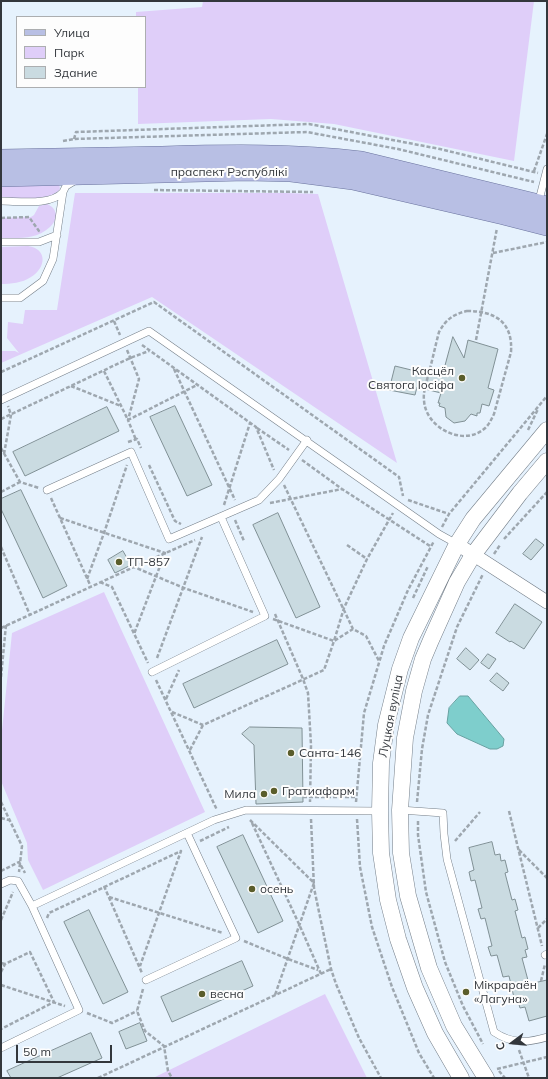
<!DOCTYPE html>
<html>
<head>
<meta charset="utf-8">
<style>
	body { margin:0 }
	#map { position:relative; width:548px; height:1079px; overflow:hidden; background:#e6f2fd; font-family:Mulish,sans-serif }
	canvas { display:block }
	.frame { position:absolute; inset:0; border:2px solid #33373c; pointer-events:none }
	.legend { position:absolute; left:16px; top:16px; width:130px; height:72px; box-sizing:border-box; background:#fdfdfd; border:1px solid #acaeb0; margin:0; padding:5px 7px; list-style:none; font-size:12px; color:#33373c }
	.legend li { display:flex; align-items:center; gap:8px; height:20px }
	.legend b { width:20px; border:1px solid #acaeb0 }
	.north { position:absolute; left:492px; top:1023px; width:40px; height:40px; -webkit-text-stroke:3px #fdfdfd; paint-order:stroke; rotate:254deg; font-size:11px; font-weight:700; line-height:16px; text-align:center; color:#33373c }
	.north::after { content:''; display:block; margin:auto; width:14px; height:18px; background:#33373c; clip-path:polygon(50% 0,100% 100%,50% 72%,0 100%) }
	.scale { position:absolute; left:16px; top:1045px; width:96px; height:18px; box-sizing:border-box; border:2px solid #33373c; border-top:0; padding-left:5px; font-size:12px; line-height:14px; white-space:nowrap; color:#33373c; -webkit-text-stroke:3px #fdfdfd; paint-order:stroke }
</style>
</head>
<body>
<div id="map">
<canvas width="548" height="1079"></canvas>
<div class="frame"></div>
<ul class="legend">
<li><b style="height:5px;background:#b8bfe4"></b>Улица</li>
<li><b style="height:11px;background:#dfcef9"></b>Парк</li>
<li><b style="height:11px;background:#cadbe1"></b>Здание</li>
</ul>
<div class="north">С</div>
<div class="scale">50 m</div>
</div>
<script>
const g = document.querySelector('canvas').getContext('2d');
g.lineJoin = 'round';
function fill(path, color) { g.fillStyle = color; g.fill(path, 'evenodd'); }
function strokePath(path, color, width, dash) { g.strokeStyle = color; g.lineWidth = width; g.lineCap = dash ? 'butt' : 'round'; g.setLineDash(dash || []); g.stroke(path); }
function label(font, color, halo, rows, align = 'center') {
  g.font = font + ' Mulish,sans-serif'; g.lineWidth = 4; g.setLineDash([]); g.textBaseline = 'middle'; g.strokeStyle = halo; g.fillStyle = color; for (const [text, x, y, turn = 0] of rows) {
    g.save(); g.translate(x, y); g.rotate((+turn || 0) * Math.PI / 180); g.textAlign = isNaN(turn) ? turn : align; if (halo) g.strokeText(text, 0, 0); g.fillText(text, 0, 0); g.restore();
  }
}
fill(new Path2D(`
	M203 1H534L514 161 334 124 271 119 138 124V87H145V17H136V12L202 7Z
	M1 181 59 183 60 189C51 202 15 198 1 198Z
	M75 193H285L318 194 397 463 152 297 1 363V351H15L19 353 7 338 8 322 23 324 25 310H57Z
	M47 204C52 206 56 210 56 216 55 221 53 224 50 227 36 240 18 238 1 238V218L31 217 34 215 39 206Z
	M28 246C48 249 46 268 31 277 22 283 11 284 1 284V247Z
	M104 592 205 812 43 890 28 860 27 843 1 781V740L12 633Z
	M325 994 367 1078H153Z`), '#dfcef9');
const water = new Path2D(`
	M460 696H468L504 739 503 746 497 749H490L457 734 447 723 449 708Z`);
fill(water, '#7ececc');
strokePath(water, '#68a1a1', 1);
const building = new Path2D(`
	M453 337 464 358 468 340 498 349 488 388 494 390 489 406 482 404 480 413H477V416L471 414 465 421 454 423 446 417 445 408 439 406 440 403H438L441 393 417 387 415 395 389 390 395 366 436 376 437 374 442 375Z
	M175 406 212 485 187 496 150 417Z
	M107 407 119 431 25 476 13 452Z
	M21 490 67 586 43 598 1 509V499Z
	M278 513 320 607 296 618 253 525Z
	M536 539 544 545 531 560 523 554Z
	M123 551 131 565 115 573 108 560Z
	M515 604 542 622 524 649 511 641 510 642 496 633Z
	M277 640 288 664 194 708 183 684Z
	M466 648 479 660 470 670 457 659Z
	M488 654 496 659 489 669 481 663Z
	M497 673 509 683 503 691 490 681Z
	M250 727 302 728 303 802 256 804 254 745 242 734Z
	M243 835 283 921 258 933 217 847Z
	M492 842 495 855 500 854 501 861 505 860 508 872 505 873 512 900 515 899 518 910 515 911 522 938 525 937 528 949 525 950 527 957 522 958 529 984 547 980V1016L529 1021 525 1007 520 1008 518 1001 515 1002 509 976 503 977 497 955 491 956 488 947 492 946 485 918 481 919 478 909 482 908 475 880 471 881 469 872 474 870 469 848Z
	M89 910 128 992 103 1004 64 922Z
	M242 961 253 986 172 1022 161 997Z
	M140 1023 147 1041 126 1049 119 1032Z
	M91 1033 102 1058 57 1078H11L7 1071Z`);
fill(building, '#cadbe1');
strokePath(building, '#809095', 1);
const service = new Path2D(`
	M1 201C19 201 51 206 63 192
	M538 204 547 169
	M1 242H39L57 235
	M1 298H20L43 281 53 259 63 192 66 186 76 180
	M1 400 149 331 439 534 457 544
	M47 490 131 452 169 539 259 500 279 479 307 440
	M152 672 265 616 221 517
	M400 810 443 813 444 834 447 859 494 1032C512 1044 527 1043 547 1037
	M1 884 10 880 18 881 32 906 214 820 246 810 380 811
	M545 955 547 954
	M146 980 236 938 187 833
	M1 1048 79 1010 32 906`);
const minor = new Path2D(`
	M457 544 547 602`);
const tertiary = new Path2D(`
	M461 1078 435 1033 415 988 398 939 388 900 381 853 380 811 381 763 386 725 400 669 411 638 457 544 473 519 547 430
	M486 1078 454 1026 429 968 408 896 401 853 400 810 405 738 414 691 423 659 431 640 457 582 473 555 520 493 547 461`);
const primary = new Path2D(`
	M1 160C55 159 108 158 162 157 228 155 295 154 361 162L547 207
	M1 176 246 170 291 171 353 179 504 214 547 225`);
strokePath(service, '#747e88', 8);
strokePath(minor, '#747e88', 14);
strokePath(tertiary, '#747e88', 17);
strokePath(primary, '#6a739e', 22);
strokePath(new Path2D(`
	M74 139 76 132 309 124 440 149 538 173
	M63 141 74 139 307 132 398 149 534 182
	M534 171 547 134
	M154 190 313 192
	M1 218 29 217 39 231 41 232
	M493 253 547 242
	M467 311C495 311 513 322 511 352L494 414C491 420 489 425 484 429 462 447 425 427 424 400 423 393 426 384 428 376 432 362 435 347 439 332 446 319 454 314 467 311Z
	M114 321 120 335
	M476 340 497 228
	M142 345 256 427 274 470
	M127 350 139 379 128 420 136 440
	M174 369 235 500
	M104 371 128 420 197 385
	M1 372 154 302 399 477 403 496
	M71 386 121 406
	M1 419 130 358 149 351
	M257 428 289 450
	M528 430 538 409
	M128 442 137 439 141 448
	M1 448 20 482 39 488
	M4 454 11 415 8 406
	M302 460 342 489
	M149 465 175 521 181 524
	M284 485 353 629 366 636 379 661
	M1 492 20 482
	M51 498 91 587
	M408 500 449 514
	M270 503 342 489 430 546
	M224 505 250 423
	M60 518 165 553 134 634
	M235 520 244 541
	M442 527 449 514 547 396
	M504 539 547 492
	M347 545 367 559
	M1 547 30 615
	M494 554 500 545
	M134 567 195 540
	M87 579 104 533 127 465
	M100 582 112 587 148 663
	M413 598 428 566
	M275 614 303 679 308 693 311 745 310 802
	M273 619 334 641 344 608 367 559 393 513
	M1 628 134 567 184 588 253 612
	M157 658 202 537
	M1 677 6 625
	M156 680 217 810
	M166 699 179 670
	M172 712 203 725 324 670 334 641 353 629
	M190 750 203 725
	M303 797H356
	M1 802 22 846 19 872
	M356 802 364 713 384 646 408 590 434 541
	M417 802 422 749 428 715 457 627 483 574
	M509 811 542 946
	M1 818 9 820
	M311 819 314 888 331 969 336 984 359 1038 381 1078
	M357 819 360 867 372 927 392 987 419 1053 434 1078
	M250 820 314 883 275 995
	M418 821V835L426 892 445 962 463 1006 483 1044
	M252 823 299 924 321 974
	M200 841 229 827
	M455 841 480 812
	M519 850 547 878
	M1 871 19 862 25 873
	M104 886 142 973
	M109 897 223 933
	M47 918 49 913 181 851 140 966
	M1 920 13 892
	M538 928 547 919
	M244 941 288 959 318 970
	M1 963 5 964
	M1 972 5 964 30 952 54 1002 1 1029
	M541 981 545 964
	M1 985 65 1006
	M143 989 137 1011 145 1031 164 1046 168 1071 172 1078
	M87 1013 112 1023 137 1011
	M519 1050 529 1078
	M497 1069 547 1057
	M499 1071 505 1078
	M98 1078 331 969`), '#9ea7af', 2.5, [4, 2]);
strokePath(service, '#fff', 7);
strokePath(minor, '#fff', 13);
strokePath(tertiary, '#fff', 16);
strokePath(primary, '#b8bfe4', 21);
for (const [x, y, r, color] of [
	[462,378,4,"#5a5d2b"],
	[119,562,4,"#5a5d2b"],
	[291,753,4,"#5a5d2b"],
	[274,791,4,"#5a5d2b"],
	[264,794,4,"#5a5d2b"],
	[252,889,4,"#5a5d2b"],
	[466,992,4,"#5a5d2b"],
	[202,994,4,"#5a5d2b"]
]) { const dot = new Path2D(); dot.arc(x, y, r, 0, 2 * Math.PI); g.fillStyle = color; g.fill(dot); strokePath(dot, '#fdfdfd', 1.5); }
label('12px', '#33373c', '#fdfdfd', [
	["праспект Рэспублікі",229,172],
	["Луцкая вуліца",391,716,-79]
]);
label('12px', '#33373c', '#fdfdfd', [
	["Касцёл",454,371,"right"],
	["Святога Іосіфа",454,385,"right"],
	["ТП-857",127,562],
	["Санта-146",299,753],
	["Гратиафарм",282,791],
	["Мила",256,794,"right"],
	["осень",260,889],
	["Мікрараён",474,985],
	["«Лагуна»",474,999],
	["весна",210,994]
], 'left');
</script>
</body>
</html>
